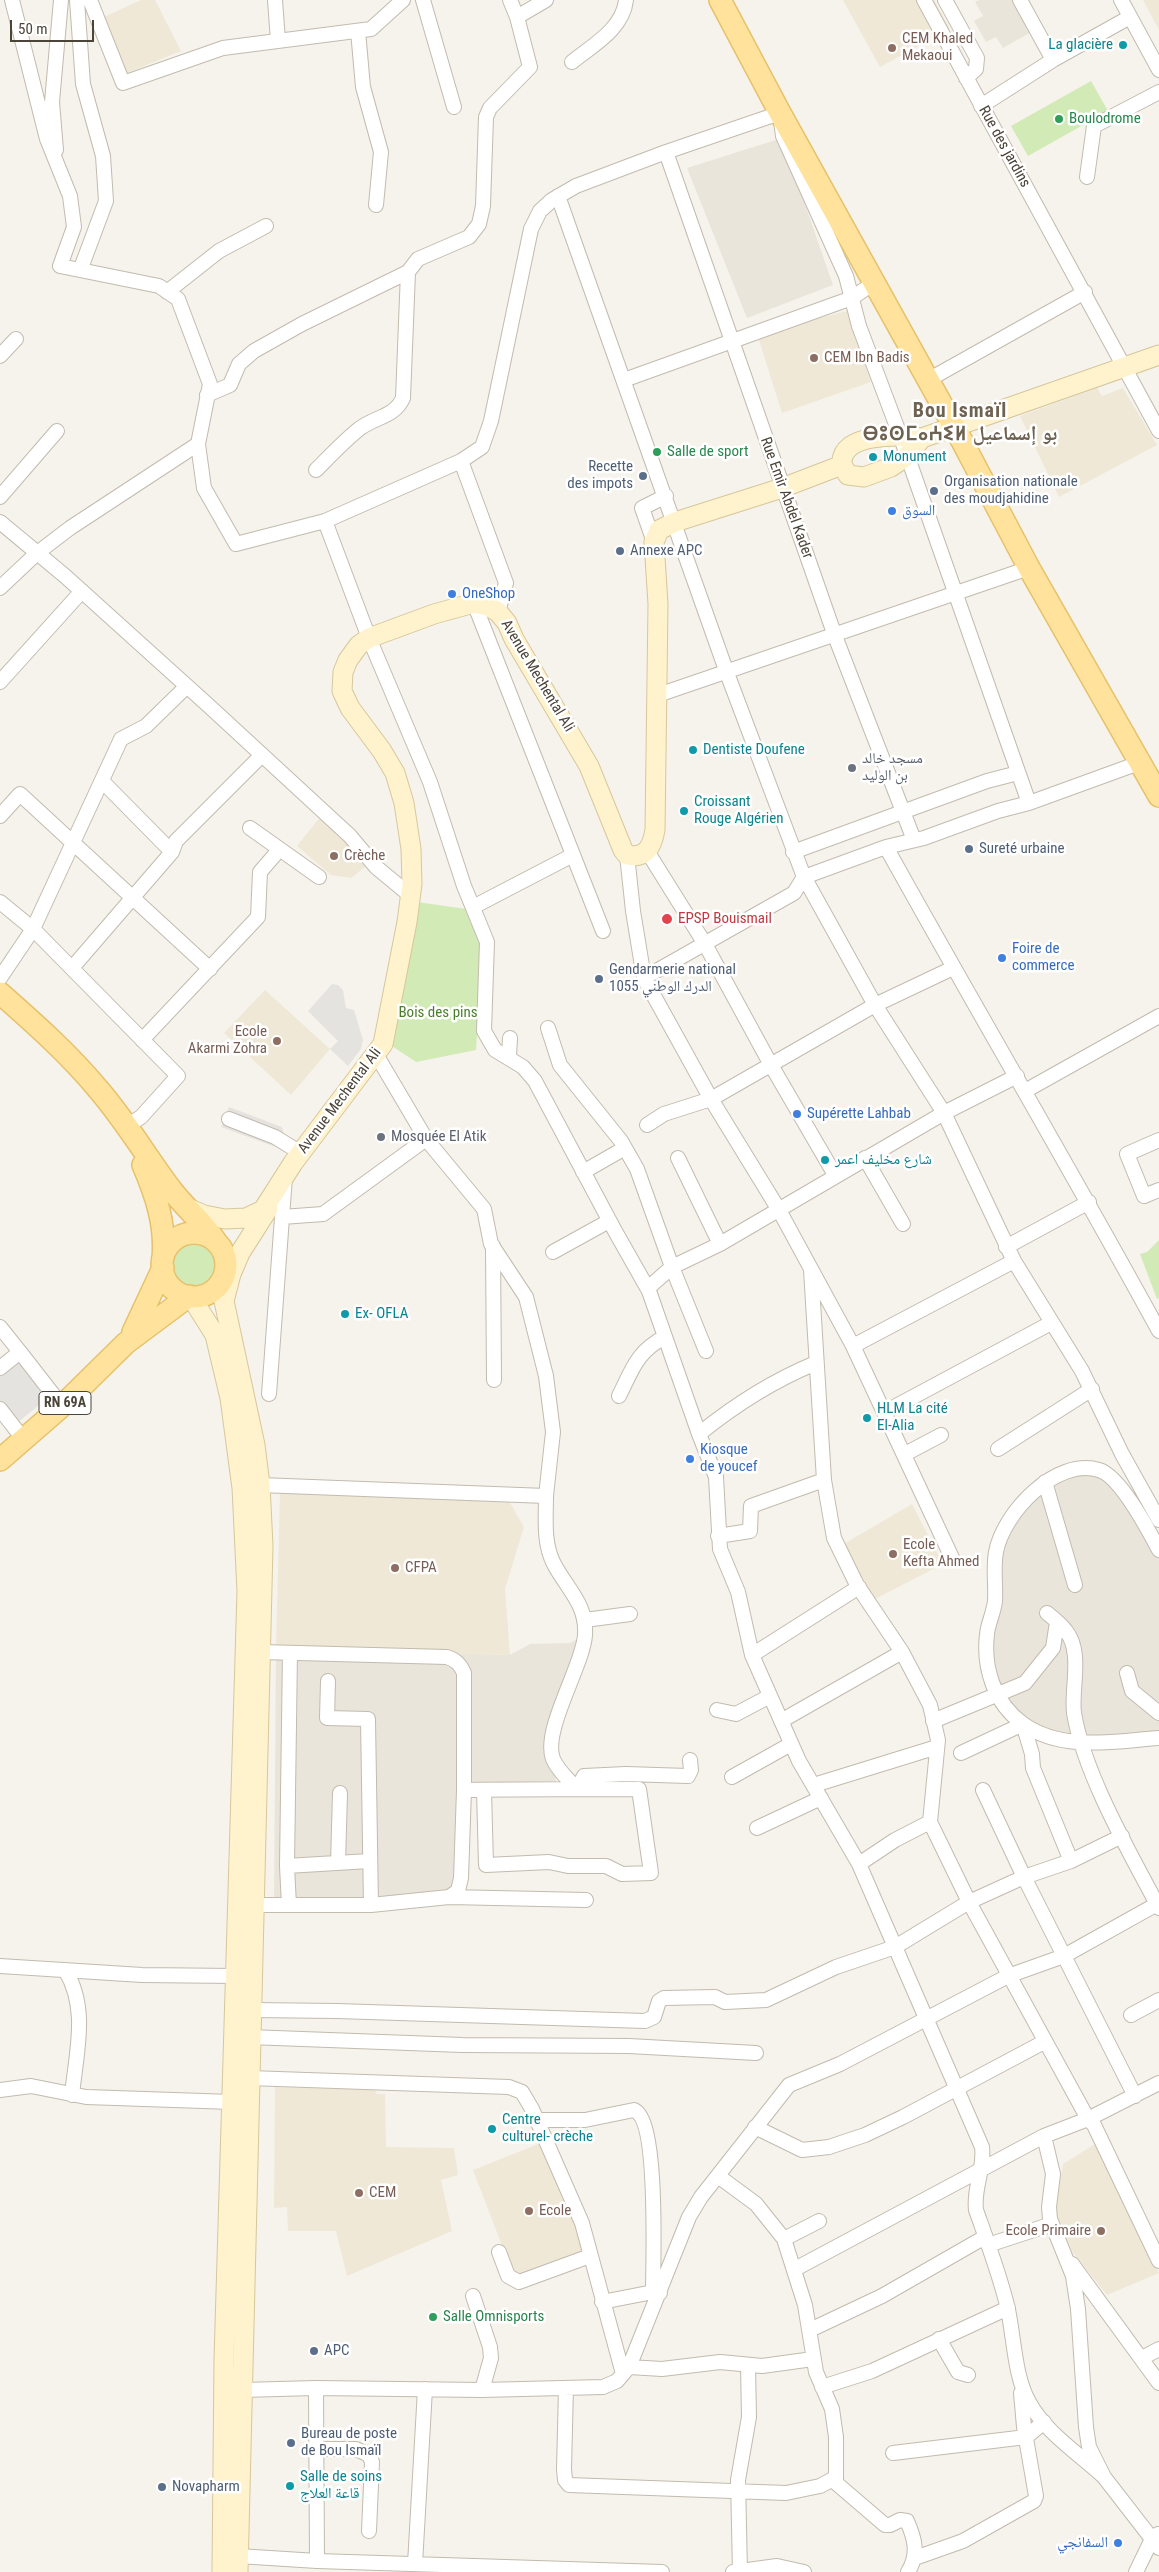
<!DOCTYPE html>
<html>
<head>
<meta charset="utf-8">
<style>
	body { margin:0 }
	#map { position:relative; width:1159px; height:2572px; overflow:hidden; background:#f6f3ec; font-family:"Roboto Condensed",sans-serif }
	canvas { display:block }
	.scale { position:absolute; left:10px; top:20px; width:84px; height:22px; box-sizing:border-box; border:2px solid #4b4439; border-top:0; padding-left:6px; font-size:15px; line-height:18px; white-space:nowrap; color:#4b4439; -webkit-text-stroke:4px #fff; paint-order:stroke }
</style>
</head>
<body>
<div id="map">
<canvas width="1159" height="2572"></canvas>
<div class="scale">50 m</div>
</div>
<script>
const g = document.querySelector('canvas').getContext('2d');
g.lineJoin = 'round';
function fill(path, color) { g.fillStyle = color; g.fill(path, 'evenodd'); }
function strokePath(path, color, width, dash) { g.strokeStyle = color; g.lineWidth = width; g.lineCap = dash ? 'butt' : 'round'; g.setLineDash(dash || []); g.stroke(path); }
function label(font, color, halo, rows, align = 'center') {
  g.font = font + ' "Roboto Condensed","Noto Naskh Arabic","Noto Sans Tifinagh",sans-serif'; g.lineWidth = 5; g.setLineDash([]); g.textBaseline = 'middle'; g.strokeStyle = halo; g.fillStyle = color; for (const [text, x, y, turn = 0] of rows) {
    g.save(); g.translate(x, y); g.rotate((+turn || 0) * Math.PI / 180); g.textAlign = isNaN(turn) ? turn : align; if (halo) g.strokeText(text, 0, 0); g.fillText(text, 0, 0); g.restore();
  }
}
fill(new Path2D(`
	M979 0H1016L1033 31 1003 48 996 37 986 42 974 21 983 16 975 2Z
	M782 138 833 285 747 318 687 168Z
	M1100 1470 1159 1551V1738L1045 1735 996 1694 987 1634 1000 1536 1049 1479Z
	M585 1635 553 1758 557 1789 465 1790 458 1897 274 1905 276 1647 510 1655 530 1644 570 1643Z`), '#eae5da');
fill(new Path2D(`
	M141 0H155L181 51 127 73 104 17Z
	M843 0H934L950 29 880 67Z
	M1143 0H1159V30Z
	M847 311 871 382 782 413 757 334Z
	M1097 388 1102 396 1123 388 1157 445 1059 497 1020 416Z
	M321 816 353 846 365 867 351 878 331 875 297 846Z
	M265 990 330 1049 291 1095 224 1033Z
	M280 1493 509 1501 524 1527 505 1589 510 1655 276 1647Z
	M912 1504 943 1564 873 1600 842 1545Z
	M275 2087 375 2090 377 2094H385L386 2147 454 2148 458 2175 441 2180 452 2231 347 2276 336 2231H288L287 2207 274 2208Z
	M541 2143 586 2252 522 2278 513 2274 473 2170Z
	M1095 2144 1159 2273 1107 2295 1072 2251 1055 2211 1063 2164Z`), '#efe8d6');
fill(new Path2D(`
	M1091 81 1108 111 1028 156 1011 126Z
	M417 902 466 909 483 948 476 1050 416 1062 389 1044Z
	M1159 1240V1298L1157 1299 1140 1254 1147 1252Z
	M172 1265a23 23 0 1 1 46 0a23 23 0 1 1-46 0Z`), '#d2eab5');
fill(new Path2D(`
	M332 984 338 985 343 990 346 1008 354 1010 363 1040 361 1049 348 1066 330 1049 338 1041 308 1011Z
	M229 1107 282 1127 284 1134 282 1143 276 1147 221 1127Z
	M18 1344 56 1391 10 1429 0 1417V1359Z`), '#e5e3e0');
const minor = new Path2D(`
	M12 0 47 139 70 196 74 227 60 266 159 286 178 299 210 384 198 444 204 488 236 544 325 521 461 461 482 447 491 421 531 229 540 211 552 200 576 186 666 152 780 113 783 136 846 276 859 326 900 435 1029 803
	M77 0 83 84 103 156 106 201 81 268
	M90 0 123 83 223 48 371 29 403 0
	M275 0 278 41
	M423 0 454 107
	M924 0 1159 431
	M945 0 977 58 976 69 966 78
	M1020 0 1053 60
	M1121 0 1159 70
	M517 17 546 0
	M358 31 363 87 381 152 376 205
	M572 62C593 45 623 29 626 0
	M981 106 1053 60 1130 17
	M56 150 52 102 61 0
	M666 152 835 636 914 840
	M1087 177 1094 126 1159 92
	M558 196 727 673 804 877 875 1005 944 1113 1014 1261 1082 1371 1122 1454 1159 1520
	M167 292 219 251 266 226
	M0 356 16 339
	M624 380 852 298 875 282
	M928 380 1085 292
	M207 395 230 385 239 364 254 351 302 324 408 272
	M461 461 506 583 498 612
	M316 470C330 456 344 441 359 429 374 417 395 417 403 398L408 272 418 259 469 237 479 224 483 206 486 117 490 108 530 67 517 17 510 0
	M0 497 57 431
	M325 521 369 638 430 782 464 886 487 942 484 1031 495 1050 523 1067 535 1081 615 1231 649 1291 699 1434 716 1477 720 1549 738 1592 752 1655 799 1761 859 1864 982 2147C985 2169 973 2188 976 2210 987 2241 999 2273 1007 2305 1014 2334 1014 2376 1029 2402 1045 2432 1079 2454 1104 2477
	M0 522 65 576 209 706 350 836 376 867 411 896
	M654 542 642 508 666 496
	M0 588 36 554 70 528 198 444
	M474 603 603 931
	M0 682 82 591
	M658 695 1029 568
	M102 781 172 852
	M0 816 20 794 210 969
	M250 828 319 877
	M886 847C976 1009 1070 1168 1159 1331
	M647 851 705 944 771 1065 835 1175
	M793 852 987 781 1018 773
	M627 855 633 911 644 978 711 1099 779 1210 853 1346 953 1560
	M0 902 33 929 178 1076 141 1117 127 1126
	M473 907 573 855
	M72 968 172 852 176 841 262 755
	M0 978 33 929 121 739 146 726 187 686
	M644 978 794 893 804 877 886 847 924 838 998 811 1029 803 1139 763
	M548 1028 560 1065 621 1141 637 1169 672 1267 706 1351
	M142 1040 258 917 260 872 279 850
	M509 1056 510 1038
	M1025 1091 1159 1016
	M229 1119 275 1137 301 1153
	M647 1125 664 1114 711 1099 875 1005 953 968
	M1159 1140 1127 1154 1144 1196 1159 1190
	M678 1158 720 1244
	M865 1158 903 1224
	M583 1172 625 1148
	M282 1217 323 1214 426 1139
	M493 1246 494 1380
	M1006 1247 1089 1202
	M553 1252 609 1221
	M811 1270 824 1480 834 1538 857 1585 902 1652 930 1705 938 1740 930 1822 969 1902 1088 2119 1094 2125 1159 2261
	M648 1288 672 1267 720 1244 944 1113 1017 1076
	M0 1327 20 1352
	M853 1346 1014 1261
	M0 1368 20 1352 62 1406
	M269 1394 285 1177
	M619 1396C632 1370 637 1351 665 1337
	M0 1409 24 1440
	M885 1412 1051 1323
	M699 1434C736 1404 772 1381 816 1363
	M998 1449 1092 1389
	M905 1454 941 1435
	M1045 1482 1075 1585
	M260 1485 546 1496 553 1432 546 1376 526 1297 491 1244 484 1209 426 1139 377 1056
	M546 1496C546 1518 543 1543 554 1564 567 1589 587 1604 585 1635 583 1666 542 1730 553 1759 558 1771 569 1780 577 1789L584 1776 626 1774 688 1776 691 1770 690 1760
	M718 1536 750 1531 751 1506 824 1480
	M1159 1550C1149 1531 1120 1476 1099 1470 1056 1457 1003 1513 996 1552 993 1568 996 1585 995 1601 994 1612 988 1623 987 1634 983 1668 994 1703 1023 1724 1063 1752 1114 1741 1159 1738
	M1047 1613C1053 1618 1061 1624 1066 1631 1083 1652 1071 1688 1074 1713 1084 1774 1130 1853 1159 1908
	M585 1620 630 1614
	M752 1655 859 1587
	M1127 1673 1132 1691 1159 1713
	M328 1681 327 1718 368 1719 371 1905
	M717 1710 736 1714 770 1696
	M781 1721 902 1652
	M933 1721 1025 1683 1053 1648 1057 1622
	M961 1753 1023 1724 1032 1754 1033 1768 1071 1861
	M732 1777 791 1744
	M814 1785 937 1747
	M464 1790C523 1789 581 1789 639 1789L651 1873 622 1874 606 1866H568L549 1862 486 1865 484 1790
	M983 1790 1024 1877 1135 2096
	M757 1828 821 1798
	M338 1863 340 1793
	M859 1864 895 1840 930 1822
	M287 1866 369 1861
	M449 1897 586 1900
	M254 1905H371L449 1897 458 1891 461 1878 464 1790V1673C460 1664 456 1660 447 1657L261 1652
	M289 1905 287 1866 290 1653
	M0 1966 142 1975 235 1976
	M65 1970C89 2008 76 2053 72 2095
	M251 2010 337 2011 645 2021 654 2017 659 2001 664 1998 715 1997 725 2002 766 2000 836 1967 895 1947 969 1902 1024 1877 1071 1861 1122 1836
	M1131 2015 1159 2000
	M249 2037 462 2045 629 2046 756 2053
	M249 2078 509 2087 522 2092 532 2109 582 2223 623 2374
	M0 2090 31 2086 86 2097 232 2102
	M537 2120H585L634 2110C659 2120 653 2264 653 2292L660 2293
	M755 2127 802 2150 829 2147 865 2135 903 2117 1044 2042
	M1044 2136 1053 2174 1049 2207 1050 2219 1073 2276 1078 2309 1086 2427 1089 2447 1104 2477 1159 2548
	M718 2176 756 2204 784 2239 805 2305 816 2372 832 2409 836 2437V2483L885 2525H890L900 2520 907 2521C915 2539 919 2554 908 2572
	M784 2239 819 2221
	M988 2245 1052 2224
	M499 2252 508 2276 519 2282 590 2256
	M1072 2264 1159 2383
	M795 2269 1044 2136 1088 2119 1159 2083
	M473 2296 490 2347 491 2358 482 2390
	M602 2302 653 2292
	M810 2330 882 2296 985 2237
	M939 2339 958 2372 968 2375
	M1142 2358 1159 2349
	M629 2367 662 2369 720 2362 762 2366 813 2359
	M822 2387 872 2371 1008 2308
	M316 2388 317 2561
	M566 2388 564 2469 565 2480 569 2485 786 2493 820 2486 835 2478
	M242 2390 316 2388 482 2390 603 2387 617 2381 629 2367 689 2217 701 2197 789 2085 840 2064 1008 1976 1064 1956 1157 1904
	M315 2449H356L369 2455 372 2462 369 2531
	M893 2453 1026 2437 1044 2422
	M238 2556 317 2561 662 2572
	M915 2558 963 2541 1034 2501 1036 2496 1024 2427 1021 2393
	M415 2564 425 2389
	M733 2572 777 2566 804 2572
	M740 2572 738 2480 749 2417 748 2366
	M1136 2572 1152 2539 1158 2534`);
const secondary = new Path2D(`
	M922 438C901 435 839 432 842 465L848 475 864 477 891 467 907 456 922 438 1159 355
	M188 1208 204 1215 225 1219 246 1218 263 1210 293 1163 383 1044 407 922 412 884 411 849 404 803 395 773 382 751 350 708 342 691 343 672 348 660 359 645 369 638 434 614 474 603 488 606 498 612 507 623 514 639 589 766 623 850 627 855C646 859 652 847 655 830L658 604 654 542 659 530 675 522 782 488 842 465
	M191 1297 215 1335 230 1398 242 1488 247 1591 224 2359 222 2572
	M238 2572 263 1546 260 1485 255 1445 224 1301 231 1274 240 1253 268 1209`);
const primary = new Path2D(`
	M720 0 780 113 962 441 1029 568 1159 796
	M0 993C34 1023 69 1054 98 1089 125 1120 146 1156 170 1188 184 1207 202 1221 215 1240
	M143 1165C156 1195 166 1225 163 1258
	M162 1265a32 32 0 1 1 64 0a32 32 0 1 1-64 0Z
	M133 1332 163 1268
	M0 1460 62 1406 126 1343 189 1296`);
strokePath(minor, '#c2bbae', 16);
strokePath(secondary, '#d6c79b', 21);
strokePath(primary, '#e6c16a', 24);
strokePath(minor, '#fff', 14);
strokePath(secondary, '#fff3cd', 19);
strokePath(primary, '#ffe39c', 21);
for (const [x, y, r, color] of [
	[1123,45,5,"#0f9aa8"],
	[892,48,5,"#8d6e63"],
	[1059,119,5,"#2e9e5b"],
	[814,358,5,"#8d6e63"],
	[657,452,5,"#2e9e5b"],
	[873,457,5,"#0f9aa8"],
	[643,476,5,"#5c6f8a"],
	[934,491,5,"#5c6f8a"],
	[892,511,5,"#3f7fe0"],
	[620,551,5,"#5c6f8a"],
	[452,594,5,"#3f7fe0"],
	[693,750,5,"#0f9aa8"],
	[852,768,5,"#6b7280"],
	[684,811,5,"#0f9aa8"],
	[969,849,5,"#5c6f8a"],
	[334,856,5,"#8d6e63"],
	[667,919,6,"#e0444e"],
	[1002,958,5,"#3f7fe0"],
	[599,979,5,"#5c6f8a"],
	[277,1041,5,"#8d6e63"],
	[797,1114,5,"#3f7fe0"],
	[381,1137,5,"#6b7280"],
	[825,1160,5,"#0f9aa8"],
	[345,1314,5,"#0f9aa8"],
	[867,1418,5,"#0f9aa8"],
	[690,1459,5,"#3f7fe0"],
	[893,1554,5,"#8d6e63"],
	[395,1568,5,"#8d6e63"],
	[492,2129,5,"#0f9aa8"],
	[359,2193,5,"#8d6e63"],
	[529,2211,5,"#8d6e63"],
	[1101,2231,5,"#8d6e63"],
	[433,2317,5,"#2e9e5b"],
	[314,2351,5,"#5c6f8a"],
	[291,2443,5,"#5c6f8a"],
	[290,2486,5,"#0f9aa8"],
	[162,2487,5,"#5c6f8a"],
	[1118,2543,5,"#3f7fe0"]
]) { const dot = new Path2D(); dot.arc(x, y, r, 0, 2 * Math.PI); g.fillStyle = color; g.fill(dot); strokePath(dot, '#fff', 2); }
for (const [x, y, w] of [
	[65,1403,52]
]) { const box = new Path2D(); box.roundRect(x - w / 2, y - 11.5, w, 23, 4); g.fillStyle = '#fff'; g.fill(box); strokePath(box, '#4b4439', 1); }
label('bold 14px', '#4b4439', null, [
	["RN 69A",65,1403]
]);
label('15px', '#785e54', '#fff', [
	["CEM Khaled",902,39],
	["Mekaoui",902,56],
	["CEM Ibn Badis",824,358],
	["Crèche",344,856],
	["Ecole",267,1032,"right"],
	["Akarmi Zohra",267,1049,"right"],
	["Ecole",903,1545],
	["Kefta Ahmed",903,1562],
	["CFPA",405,1568],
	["CEM",369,2193],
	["Ecole",539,2211],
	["Ecole Primaire",1091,2231,"right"]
], 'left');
label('15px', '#0d838f', '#fff', [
	["La glacière",1113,45,"right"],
	["Monument",883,457],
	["Dentiste Doufene",703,750],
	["Croissant",694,802],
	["Rouge Algérien",694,819],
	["شارع مخليف اعمر",835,1160],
	["Ex- OFLA",355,1314],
	["HLM La cité",877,1409],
	["El-Alia",877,1426],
	["Centre",502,2120],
	["culturel- crèche",502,2137],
	["Salle de soins",300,2477],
	["قاعة العلاج",300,2494]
], 'left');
label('15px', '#27864d', '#fff', [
	["Boulodrome",1069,119],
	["Salle de sport",667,452],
	["Salle Omnisports",443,2317]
], 'left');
label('15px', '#4b4439', '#fff', [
	["Rue des jardins",1004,147,61],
	["Rue Emir Abdel Kader",786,498,70],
	["Avenue Mechental Ali",537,676,59],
	["Avenue Mechental Ali",340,1101,-53]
]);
label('15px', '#4e5e75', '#fff', [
	["Recette",633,467,"right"],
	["des impots",633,484,"right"],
	["Organisation nationale",944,482],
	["des moudjahidine",944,499],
	["Annexe APC",630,551],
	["Sureté urbaine",979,849],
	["Gendarmerie national",609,970],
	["1055 الدرك الوطني",609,987],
	["APC",324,2351],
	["Bureau de poste",301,2434],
	["de Bou Ismaïl",301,2451],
	["Novapharm",172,2487]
], 'left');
label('15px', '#366cbe', '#fff', [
	["السوق",902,511],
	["OneShop",462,594],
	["Foire de",1012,949],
	["commerce",1012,966],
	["Supérette Lahbab",807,1114],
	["Kiosque",700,1450],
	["de youcef",700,1467],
	["السفانجي",1108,2543,"right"]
], 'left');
label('15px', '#5b616d', '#fff', [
	["مسجد خالد",862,759],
	["بن الوليد",862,776],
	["Mosquée El Atik",391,1137]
], 'left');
label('15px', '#be3a42', '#fff', [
	["EPSP Bouismail",678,919]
], 'left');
label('15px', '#4a7f2a', '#fff', [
	["Bois des pins",438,1013]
]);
g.letterSpacing = '1px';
label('bold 20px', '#6e6250', '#fff', [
	["Bou Ismaïl",960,412],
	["ⴱⵓⵙⵎⴰⵄⵉⵍ بو إسماعيل",960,435]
]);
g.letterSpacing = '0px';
</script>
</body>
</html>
